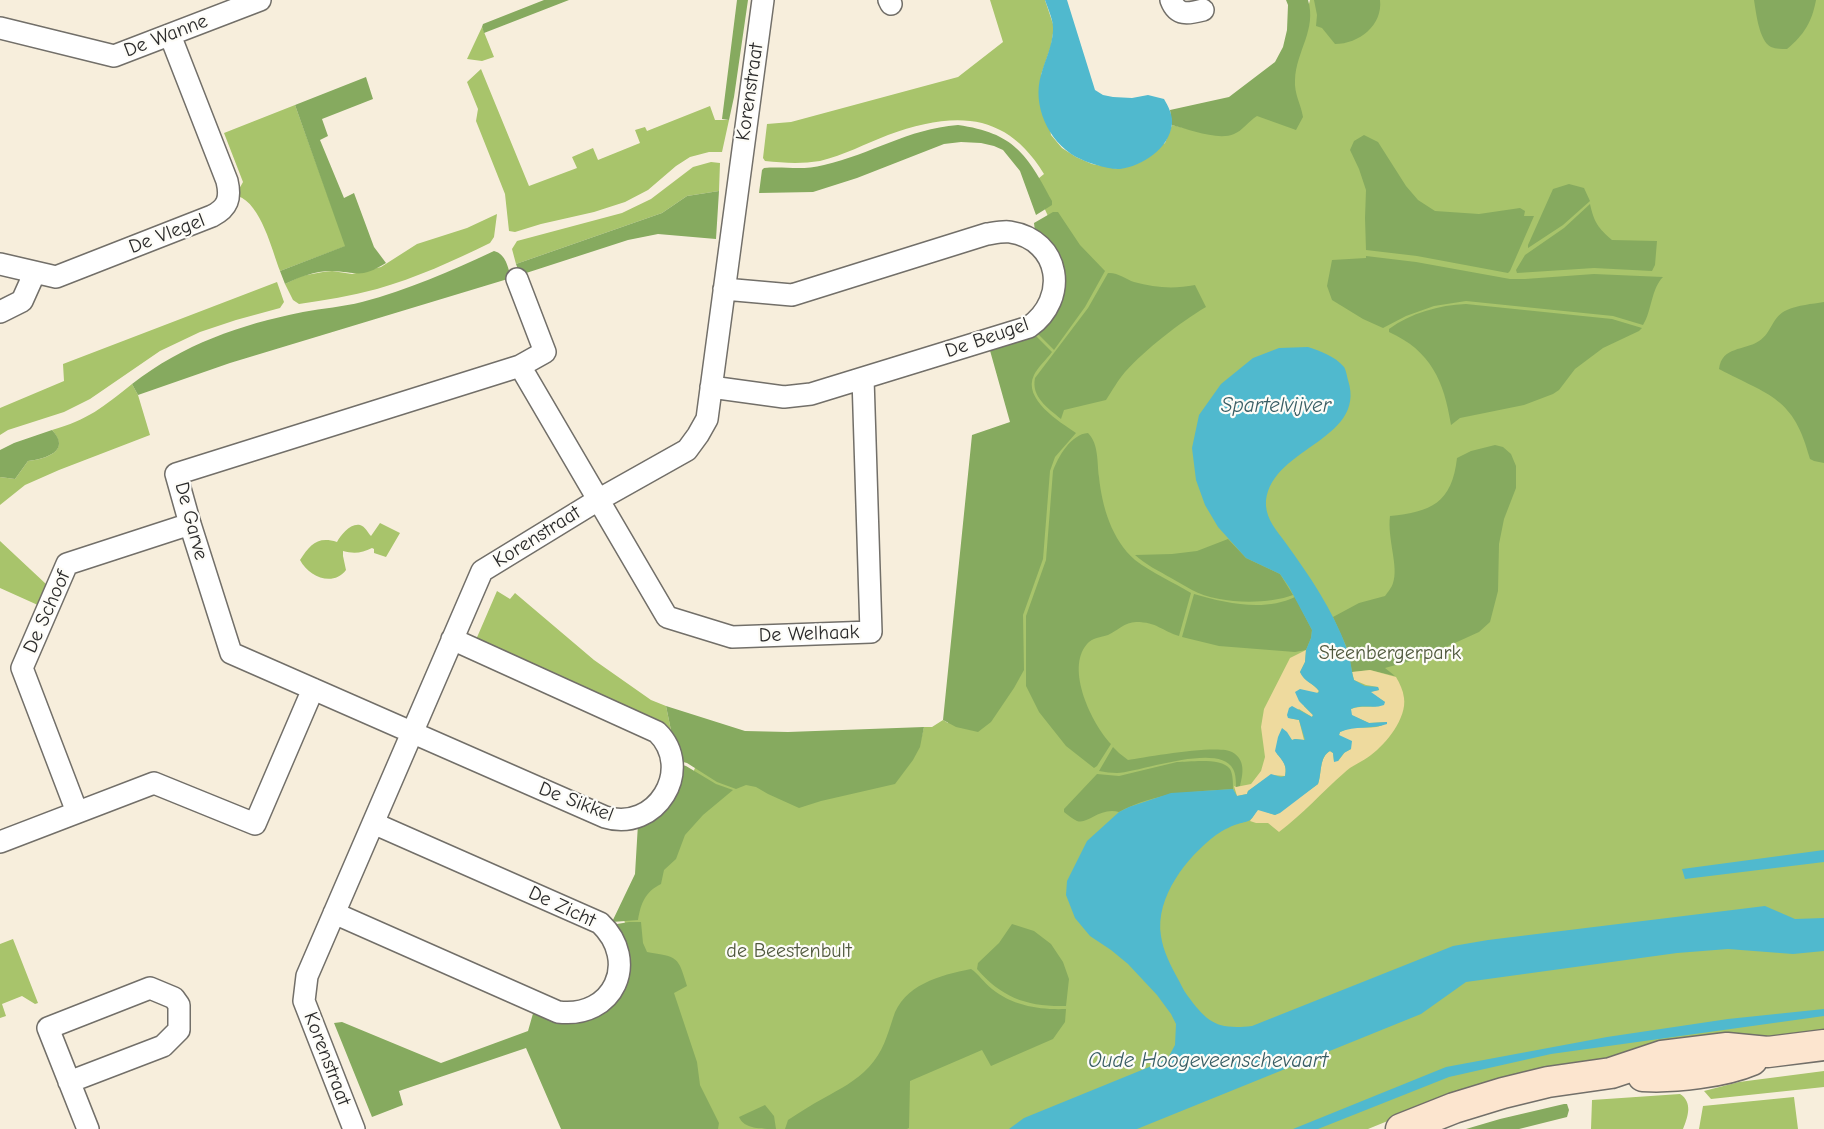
<!DOCTYPE html>
<html>
<head>
<meta charset="utf-8">
<style>
	body { margin:0 }
	canvas { display:block; background:#f7eedc }
</style>
</head>
<body>
<canvas width="1824" height="1129"></canvas>
<script>
const g = document.querySelector('canvas').getContext('2d');
g.lineJoin = 'round';
function fill(path, color) { g.fillStyle = color; g.fill(path, 'evenodd'); }
function strokePath(path, color, width, dash) { g.strokeStyle = color; g.lineWidth = width; g.lineCap = dash ? 'butt' : 'round'; g.setLineDash(dash || []); g.stroke(path); }
function label(font, color, halo, rows, align = 'center') {
  g.font = font + ' "Comic Neue",sans-serif'; g.lineWidth = 4.5; g.setLineDash([]); g.textBaseline = 'middle'; g.strokeStyle = halo; g.fillStyle = color; for (const [text, x, y, turn = 0] of rows) {
    g.save(); g.translate(x, y); g.rotate((+turn || 0) * Math.PI / 180); g.textAlign = isNaN(turn) ? turn : align; if (halo) g.strokeText(text, 0, 0); g.fillText(text, 0, 0); g.restore();
  }
}
fill(new Path2D(`
	M990 0H1045L1054 27 1051 46 1041 75 1051 135 1062 148 1076 157 1092 164 1118 169 1165 143 1172 125 1206 133 1300 38 1310 0H1824V1033L1662 1047 1523 1076 1432 1103 1368 1129H568L599 1025 626 927 621 908 668 835 711 728 754 745 921 739 924 727H932L943 720 948 723 1012 427 995 351 1045 330 1057 236 1033 183 1044 174C1005 110 953 112 888 135 865 144 844 155 820 161 801 164 784 163 765 161L763 158 767 124 791 122 958 77 1003 42Z
	M482 27 494 57 482 61 467 59Z
	M481 69 529 186 577 168 572 157 593 148 598 160 640 143 635 130 645 127 647 131 710 106 715 120H729L722 152H709L690 157 676 166 648 190 625 202 594 212 541 224 515 232 509 231 505 194 476 121 478 109 467 82Z
	M295 105 346 246 280 271C272 250 261 204 238 196V191L243 182 224 133Z
	M711 162 720 163 719 191 687 196 662 213 516 264 512 249 517 241 622 213 651 199 693 167Z
	M497 214 494 237 490 243C453 261 416 278 377 289 351 296 325 300 299 304L293 300 285 284 301 276 323 272 332 271 352 274 381 267 417 244 467 228Z
	M277 282 284 302 280 308 236 320 200 332 160 351 90 399 64 412 8 430 0 435V408L64 381 63 364Z
	M132 384 138 395 150 435 59 470 25 485 0 505V477L15 479 28 461C46 459 71 451 52 430 88 420 103 407 132 384Z
	M380 523 400 533 386 557 374 553V549L372 548C362 553 354 554 343 551V556L346 570C333 587 309 577 300 560 310 545 317 536 337 542 341 535 350 523 360 525 365 526 368 533 371 536Z
	M0 541 46 584 40 606 0 588Z
	M497 591 510 599 515 593 594 660 651 700 666 706 673 740 475 642Z
	M13 939 38 1003 35 1004 22 996 2 1004 6 1016 0 1018V944Z
	M1824 1071V1087L1711 1099 1704 1091 1739 1082Z
	M1680 1094C1693 1102 1688 1117 1683 1129H1591L1592 1100Z
	M1794 1097 1798 1129H1699L1703 1106Z`), '#a8c46b');
fill(new Path2D(`
	M544 0H569L484 33 482 27 483 24Z
	M737 0H748L734 97 729 120 722 119Z
	M1286 0H1308C1317 30 1296 51 1295 80 1294 94 1301 104 1303 117L1296 130 1257 116C1249 121 1242 131 1234 134 1218 141 1188 129 1172 125L1170 110 1229 97 1275 62 1283 47 1287 30 1288 5Z
	M1314 0H1380C1383 25 1359 44 1335 44L1322 28 1316 26 1317 15Z
	M1754 0H1816C1812 22 1804 35 1787 49 1782 49 1776 49 1771 47 1759 41 1756 12 1754 0Z
	M366 77 373 99 322 119 328 136 320 140 344 198 354 193 374 247 386 263C360 279 358 272 331 271 315 271 299 277 285 284L280 271 345 246 295 105Z
	M958 125C1014 133 1027 154 1052 201V205L1036 215 1020 171 1003 150 994 146 981 143 961 142 944 144 857 178 813 192 759 193 762 170 764 168C786 166 801 171 824 165 872 154 907 129 958 125Z
	M1364 135 1378 142 1406 186 1418 200 1435 211 1479 214 1520 208 1525 211 1524 216H1534L1510 271 1508 273 1417 256 1366 250 1365 218 1366 190 1359 169 1350 150 1354 141Z
	M1569 184 1584 188 1590 201 1563 225 1528 248V245L1553 189Z
	M719 191 716 239 658 234 628 240 520 275 516 264 662 213 687 196Z
	M1590 204C1594 222 1598 228 1612 240L1657 241 1655 265 1652 271 1594 268 1517 273 1516 270 1525 255 1564 228Z
	M1053 212H1058L1080 245 1105 271 1085 307 1054 350 1038 334V329L1056 309 1035 232 1034 223Z
	M494 251C506 254 508 267 511 278L230 363 138 395 132 384C184 344 239 325 303 312 323 308 343 307 362 302 408 290 451 271 494 251Z
	M1366 256 1416 262 1510 279H1525L1594 274 1663 277C1651 289 1652 311 1643 325L1613 316 1466 301 1434 306 1406 316 1383 328 1363 319 1332 300 1327 286 1332 260 1366 258Z
	M1108 273C1117 272 1126 279 1134 282 1155 288 1175 289 1195 285L1206 307C1179 323 1146 349 1125 372 1118 380 1112 391 1106 400L1064 410 1061 419C1048 408 1031 397 1035 378L1088 308Z
	M1824 302V463L1814 461 1810 459C1794 397 1770 396 1719 369 1722 346 1744 351 1759 341 1772 333 1772 316 1787 310 1798 305 1812 304 1824 302Z
	M1466 304 1612 319 1642 328 1639 331 1603 348 1575 369 1559 390 1553 394 1524 405 1460 418 1451 425C1444 381 1431 351 1389 332V329C1411 313 1439 305 1466 304Z
	M1035 335 1052 352C1046 360 1038 367 1034 375 1022 399 1060 422 1076 433L1055 457 1050 471 1043 559 1023 615 1024 670 1014 688 991 722 978 732 956 727 943 720 972 435 1010 422 989 347Z
	M52 430C72 451 45 459 28 461L15 479 0 477V450L14 443Z
	M1088 433C1099 444 1097 463 1099 477 1102 507 1112 540 1135 560 1152 573 1173 582 1191 593L1179 636C1162 631 1157 622 1136 622 1125 622 1117 631 1108 635 1101 637 1092 638 1087 644 1065 669 1092 724 1111 744L1097 766 1094 768 1066 746 1039 712 1026 686V616L1046 560 1053 471C1058 457 1071 434 1088 433Z
	M1495 445 1503 447 1511 454 1516 466V488L1504 519 1499 544 1498 591 1490 622 1479 632 1424 657 1385 668 1395 676 1370 670 1352 672 1348 650 1333 617 1359 603 1385 596C1388 592 1392 587 1393 583 1399 567 1387 538 1390 516 1431 512 1452 503 1457 458L1471 451Z
	M1228 539 1246 558 1280 574 1293 595C1266 605 1218 604 1192 590 1185 586 1178 582 1171 578 1159 571 1146 565 1135 555L1172 554 1197 551Z
	M1194 594C1225 603 1264 612 1295 597L1312 630 1311 638 1306 650 1295 652 1219 646 1182 637Z
	M666 706 745 731 788 732 924 727 920 747 913 760 895 784 821 801 799 808 768 794 756 787 746 785 736 789 717 782 687 763 679 761 673 740Z
	M1113 747 1119 753 1128 760C1146 757 1219 744 1232 752 1246 760 1243 774 1240 786L1236 788C1236 782 1236 774 1233 769 1219 742 1141 772 1117 773 1111 773 1105 772 1099 771Z
	M1177 762C1190 762 1221 757 1230 769 1233 774 1233 783 1233 789 1192 792 1156 792 1119 812 1099 807 1088 825 1077 821 1073 819 1068 815 1064 812V809L1097 774 1119 776Z
	M679 764 686 766 716 784 733 790 703 815 685 835 676 859 664 870 661 884C645 892 641 903 638 920L612 922 635 874 638 824Z
	M629 922H641L643 943 647 952C678 957 678 956 687 986L674 993 697 1062 700 1085 719 1123 718 1129H561L526 1048 399 1091 403 1105 372 1117 334 1023 342 1022 441 1063 528 1031 534 1010 613 999 611 925Z
	M1012 924 1034 931 1051 944 1063 962 1069 979 1066 1006C1028 1007 1002 998 977 969L978 963 999 943Z
	M971 969C979 974 984 983 992 989 1013 1006 1040 1010 1066 1009L1065 1022 1053 1039 991 1066 982 1050 910 1081 909 1128 907 1129H785L788 1120C800 1112 811 1105 824 1098 840 1089 856 1081 869 1067 883 1052 887 1036 893 1018 903 985 940 975 971 969Z
	M1564 1104H1567L1569 1110 1567 1117 1519 1129H1466L1500 1119Z
	M765 1105 774 1116 776 1129C761 1129 744 1129 739 1117Z`), '#86aa5f');
fill(new Path2D(`
	M1306 650 1305 662 1300 672C1305 682 1313 683 1319 691L1304 706 1313 715 1312 717 1299 709 1289 718 1299 720 1304 740 1295 739 1292 740 1289 737 1277 754C1284 761 1287 766 1285 776L1271 775 1248 791 1247 794 1237 796 1234 786 1236 787 1251 784 1261 771 1265 757 1261 727 1264 709 1290 658Z
	M1370 670 1396 677C1400 684 1403 690 1404 698 1407 718 1386 744 1371 755 1362 762 1352 765 1344 773 1322 792 1303 814 1279 832L1268 823H1256L1250 821 1258 809 1275 815 1318 784C1322 773 1319 757 1330 751L1333 753 1334 761H1338L1345 752 1351 749 1339 735 1340 732C1344 730 1349 728 1354 727 1365 727 1378 730 1387 722L1369 723 1351 715V709C1363 704 1375 710 1385 702L1369 692 1379 690 1378 687 1366 685 1354 680 1352 672Z`), '#eeda9e');
fill(new Path2D(`
	M1045 0H1067L1095 90 1103 95 1113 97 1132 98 1148 95 1164 99C1168 106 1173 115 1172 124 1169 149 1142 166 1120 169 1108 170 1086 162 1076 157 1048 141 1032 105 1041 75 1045 60 1052 47 1053 31 1054 21 1048 9 1045 0Z
	M1308 347C1320 351 1335 356 1344 367 1346 370 1347 376 1348 380 1368 442 1265 448 1266 506 1267 520 1277 531 1285 542 1309 575 1333 610 1347 649 1351 659 1351 670 1354 680L1365 686 1378 687 1379 690 1371 692 1385 702 1384 705C1374 709 1362 704 1351 709L1352 715 1369 723 1387 722V724C1371 730 1355 725 1340 732L1339 735 1352 741 1351 749 1344 753 1338 761 1334 762 1333 753 1330 751C1319 757 1322 773 1318 784L1280 813 1275 815 1258 810C1256 812 1253 818 1250 820 1249 821 1242 823 1241 823 1233 825 1223 830 1216 835 1187 857 1155 897 1161 936 1163 951 1171 966 1178 979 1181 984 1183 990 1187 995 1207 1022 1216 1030 1252 1026L1453 946 1488 940 1765 906 1795 919 1824 918V951L1793 954 1728 949 1677 953 1466 982 1421 1014 1137 1129H1009L1024 1118 1159 1063 1168 1058 1175 1045 1176 1024 1171 1014 1157 995 1128 964 1111 950 1090 936 1075 918 1066 895 1067 881 1087 841 1119 812 1129 807 1171 793 1233 789 1237 796 1247 794 1248 791 1271 774 1281 777 1285 776C1288 764 1281 760 1275 751L1278 737 1282 728 1287 732 1292 740 1295 739 1305 740 1299 720 1288 718 1287 715 1289 708 1292 706 1312 717 1313 715 1299 701 1295 692 1300 689 1318 693 1319 691C1313 683 1304 682 1300 672L1305 662 1306 650 1311 638 1312 630 1289 587 1280 574 1246 558 1218 527 1205 505 1196 480 1192 448 1199 415 1221 384 1253 358 1279 348Z
	M1824 850V862L1685 879 1682 869Z
	M1824 1009V1016L1551 1054 1449 1077 1318 1129H1293L1446 1067 1607 1037 1728 1019Z`), '#50b9ce');
const minor = new Path2D(`
	M889 0 891 4
	M1171 0C1177 16 1188 14 1203 10
	M0 28 114 56 260 0
	M0 264 56 277 212 216C228 208 231 198 227 181L170 35
	M517 279 545 352 520 366
	M0 312 22 301 35 272
	M711 387 784 397 811 394 1029 327C1069 299 1061 240 1010 232 1003 231 994 233 987 234L792 295 724 289
	M452 639 657 732C695 769 656 833 605 817L231 653 190 524 176 474 520 366 667 617 732 637 871 632 863 378
	M77 812 22 668 67 564 190 524
	M0 842 154 783 255 824 313 689
	M334 913 558 1012C614 1019 640 961 600 923L373 823
	M69 1082 163 1046 179 1030V1005L174 998 150 988 48 1028 88 1129
	M354 1129 304 1001 307 976 482 571 598 500 687 450 698 435 707 419 763 0`);
const secondary = new Path2D(`
	M1643 1076C1674 1078 1724 1072 1752 1060
	M1401 1129 1454 1108 1503 1093 1548 1082 1611 1073 1662 1056 1727 1048 1768 1052 1824 1045`);
strokePath(minor, '#726f69', 24);
strokePath(secondary, '#726f69', 33);
strokePath(minor, '#fff', 21);
strokePath(secondary, '#fce5cf', 30);
label('20px', '#2b2b2b', '#fdfcf7', [
	["De Wanne",166,36,-21],
	["Korenstraat",750,92,-82],
	["De Vlegel",167,234,-21],
	["De Beugel",987,338,-19],
	["De Garve",191,521,75],
	["Korenstraat",537,537,-32],
	["De Schoof",47,612,-66],
	["De Welhaak",809,634,-2],
	["De Sikkel",576,802,21],
	["De Zicht",562,907,25],
	["Korenstraat",327,1059,69]
]);
label('20px', '#50593e', '#fdfcf7', [
	["Steenbergerpark",1390,653],
	["de Beestenbult",789,951]
]);
label('italic 21px', '#385d64', '#fdfcf7', [
	["Spartelvijver",1276,406],
	["Oude Hoogeveenschevaart",1208,1061]
]);
</script>
</body>
</html>
